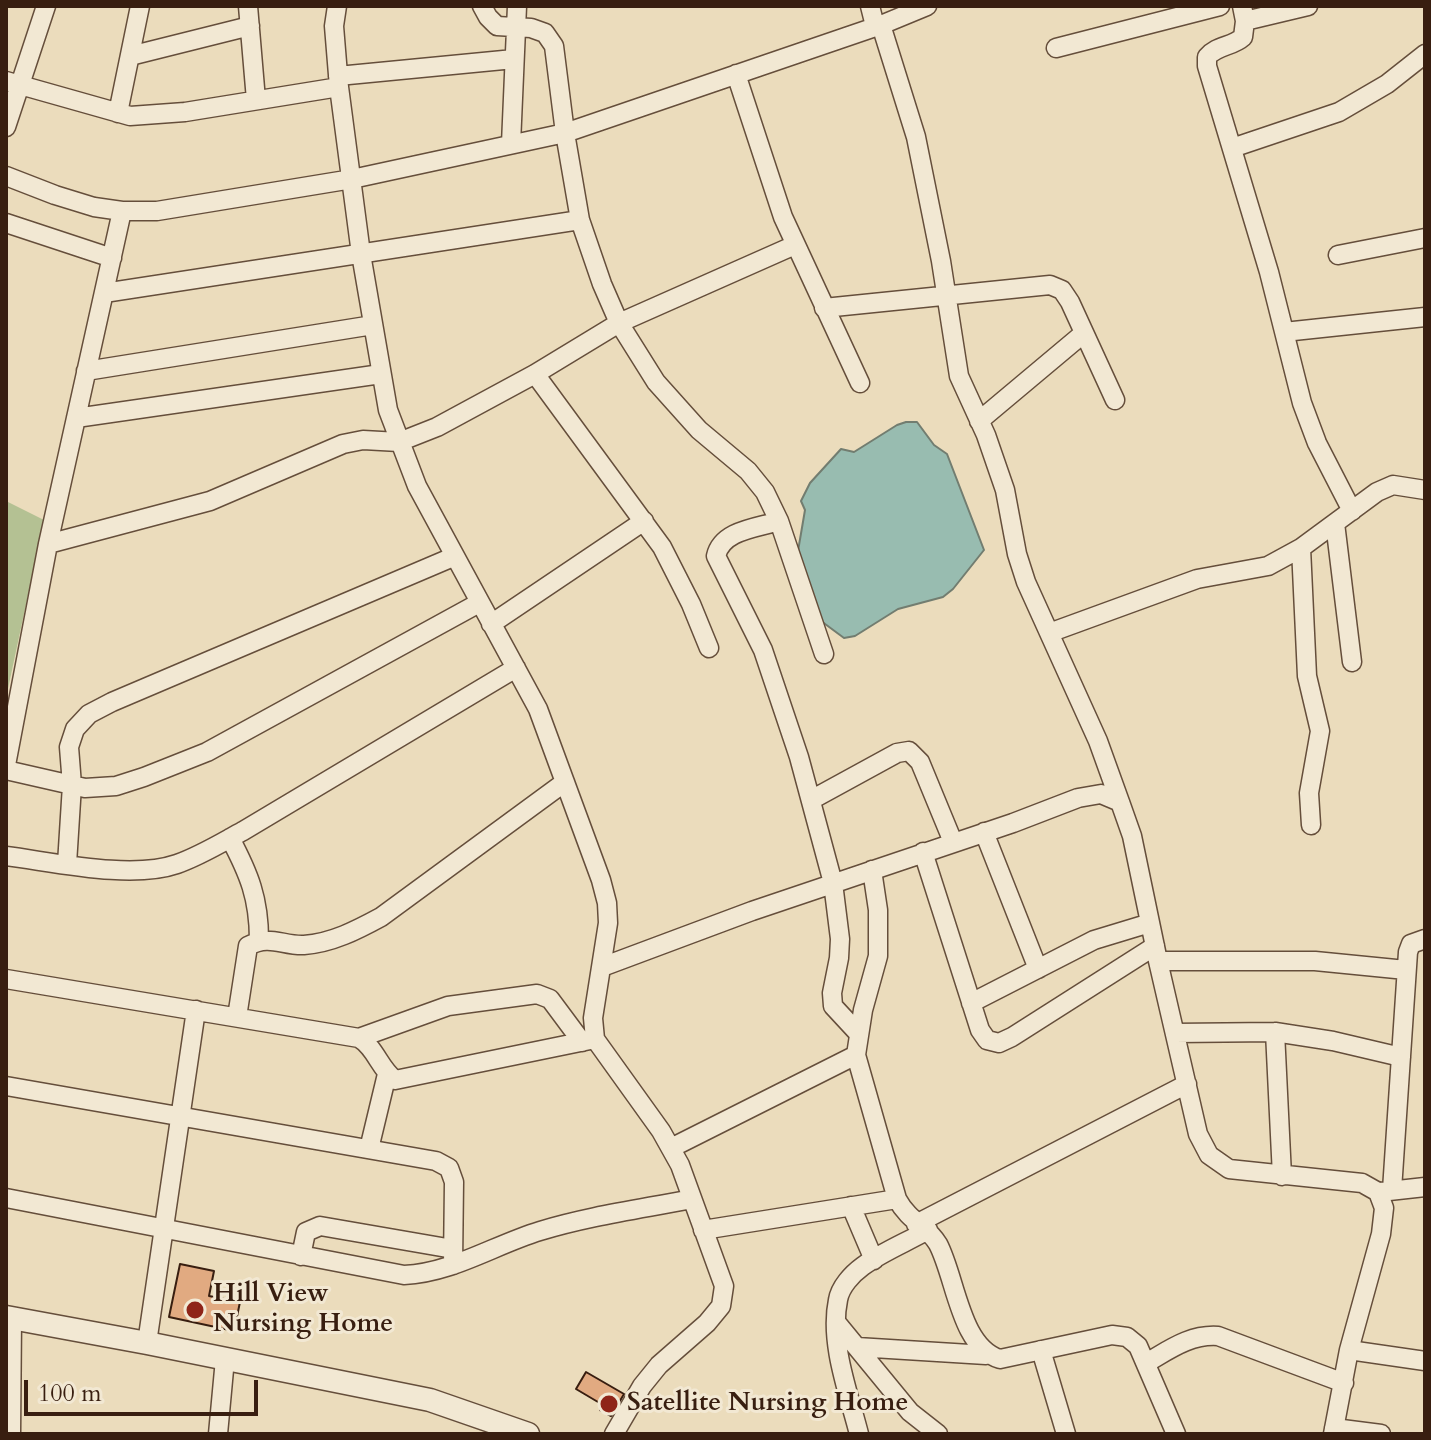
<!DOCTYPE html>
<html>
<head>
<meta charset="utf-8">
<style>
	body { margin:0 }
	#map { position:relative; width:1431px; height:1440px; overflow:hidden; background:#ebdcbc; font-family:Cardo,serif }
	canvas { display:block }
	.frame { position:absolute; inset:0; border:8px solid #381e10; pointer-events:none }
	.scale { position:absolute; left:24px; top:1380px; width:234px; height:36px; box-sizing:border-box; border:4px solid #381e10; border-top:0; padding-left:10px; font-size:24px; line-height:28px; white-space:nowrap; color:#381e10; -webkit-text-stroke:6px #f2e8d3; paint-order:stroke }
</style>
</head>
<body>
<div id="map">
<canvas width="1431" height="1440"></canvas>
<div class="frame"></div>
<div class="scale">100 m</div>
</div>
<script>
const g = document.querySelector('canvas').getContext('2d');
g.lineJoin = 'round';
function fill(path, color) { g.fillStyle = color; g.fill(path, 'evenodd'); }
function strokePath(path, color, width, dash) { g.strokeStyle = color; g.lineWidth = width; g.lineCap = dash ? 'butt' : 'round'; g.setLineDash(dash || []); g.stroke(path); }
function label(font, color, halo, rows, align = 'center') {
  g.font = font + ' Cardo,serif'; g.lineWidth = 6; g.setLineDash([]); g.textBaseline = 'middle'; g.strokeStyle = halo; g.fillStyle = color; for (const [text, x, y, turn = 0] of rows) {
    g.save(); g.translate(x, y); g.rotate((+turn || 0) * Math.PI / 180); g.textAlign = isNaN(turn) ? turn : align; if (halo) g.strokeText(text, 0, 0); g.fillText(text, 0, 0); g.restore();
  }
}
fill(new Path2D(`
	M6 501 44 520 6 698Z`), '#b4c193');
const water = new Path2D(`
	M906 422H917L934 445 947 454 984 550 953 589 943 597 898 609 855 636 844 638 817 618 798 551 805 510 801 501 810 483 841 449 854 452 897 425Z`);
fill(water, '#98bcb0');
strokePath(water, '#727d70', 2);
const building = new Path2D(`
	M180 1264 214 1271 209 1296 240 1302 234 1331 169 1317Z
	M586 1372 624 1394 611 1416 600 1410 603 1405 576 1389Z`);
fill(building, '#e1aa81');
strokePath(building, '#381e10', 2);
const minor = new Path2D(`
	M248 6 256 100
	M337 6 334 26 339 87 361 254 388 410 417 486 538 709 601 880 607 903 608 923 593 1018 595 1039 661 1131 680 1165 724 1286 721 1306 707 1323 659 1365 642 1386 614 1434
	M482 6 488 17 497 26 531 28 545 33 554 46 565 133 580 220 602 284 619 323 656 382 699 430 748 471 765 492 779 521 824 654
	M870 6 875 26
	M1242 6 1245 21 1243 37C1232 47 1217 45 1207 57V66L1269 272 1302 403 1317 443 1352 511
	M1245 21 1308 6
	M881 25 916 137 941 261 959 376 986 435 1005 490 1017 554 1026 582 1098 741 1120 802
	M1056 48 1220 6
	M130 56 250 26
	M736 74 783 217 860 383
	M338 76 514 59
	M6 81 130 116 185 112 339 87
	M118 113 140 6
	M6 127 46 6
	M511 144 517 6
	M1232 148 1339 112 1387 84 1425 54
	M6 176 55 195 94 207 122 211H157L352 179 565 133 881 25 927 6
	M6 223 112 258
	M1338 255 1425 238
	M104 293 580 220
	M824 308 1050 285 1062 290 1070 302 1115 400
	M1284 332 1425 317
	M86 371 373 325
	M535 374 662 547 691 604 709 648
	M76 418 381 374
	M979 421 1084 333
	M779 521C757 528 722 530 716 556L763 650 799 757 833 883 840 939 839 958 832 993 833 1006 858 1033
	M1335 523 1352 662
	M48 544 210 501 343 444 363 440 399 442 437 427 535 374 619 323 795 245
	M1301 548 1307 676 1320 731 1309 793 1311 825
	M491 624 644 521
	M1049 633 1197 579 1268 566 1301 548 1377 492 1393 485 1425 490
	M6 765 48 544 122 211
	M6 770 85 788 116 786 144 777 207 752 479 603
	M811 800 897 753 909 751 920 762 953 842
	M984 832 1038 969
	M230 838C249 874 259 898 259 940
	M923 852 980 1030 987 1040 999 1043 1012 1037 1155 946
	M6 856C54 862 131 880 177 864 200 856 221 843 243 831L516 668
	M67 864 72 785 69 747 75 729 89 714 112 702 453 557
	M872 870 878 910V956L863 1010 856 1055 897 1199C910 1223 927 1225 938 1244 956 1278 960 1347 1000 1359L1112 1335 1127 1337 1138 1346 1176 1434
	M1158 961H1315L1406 970
	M602 967 752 911 1013 823 1078 798 1101 794 1120 802 1132 836 1158 961 1198 1134 1209 1155 1229 1169 1362 1183 1378 1192 1384 1208 1381 1234 1349 1350 1333 1434
	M6 979 359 1038C376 1048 379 1068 395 1080L595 1039
	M971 1003 1094 940 1150 923
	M237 1017 248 946C270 934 282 946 304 945 332 943 357 930 381 917L565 782
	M1275 1032 1282 1176
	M1175 1033 1275 1032 1333 1041 1401 1057
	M359 1038 448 1006 537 994 550 999 582 1042
	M6 1086 436 1161 449 1168 454 1182 453 1265
	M671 1148 856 1055
	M369 1149 387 1074
	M1392 1190 1408 952 1411 944 1425 939
	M1380 1192 1425 1187
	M6 1198 404 1275C452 1273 494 1245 540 1231 589 1216 641 1209 692 1199
	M851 1206 874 1260
	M916 1224 1187 1084
	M703 1230 897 1199
	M301 1256 306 1232 320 1226 453 1249
	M836 1322 910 1412 938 1434
	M147 1343 196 1010
	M857 1347 986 1355
	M1041 1350 1066 1434
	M1349 1350 1425 1361
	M1146 1363C1169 1350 1190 1334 1218 1336L1344 1383
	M1334 1428 1381 1434
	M11 1434 12 1318
	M218 1434 225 1359
	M859 1434C849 1394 829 1343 838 1300 840 1287 852 1274 863 1266 882 1252 907 1242 928 1230`);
const tertiary = new Path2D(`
	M6 1317 147 1343 430 1400 528 1434`);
strokePath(minor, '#654e3b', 21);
strokePath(tertiary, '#654e3b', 25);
strokePath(minor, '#f2e8d3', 18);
strokePath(tertiary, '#f2e8d3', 22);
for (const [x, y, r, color] of [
	[195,1310,10,"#8f2418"],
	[609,1404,10,"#8f2418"]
]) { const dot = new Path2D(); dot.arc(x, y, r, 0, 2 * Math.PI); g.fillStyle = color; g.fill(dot); strokePath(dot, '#f2e8d3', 3); }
label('bold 26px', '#381e10', '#f2e8d3', [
	["Hill View",213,1295],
	["Nursing Home",213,1325],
	["Satellite Nursing Home",627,1404]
], 'left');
</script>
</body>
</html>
